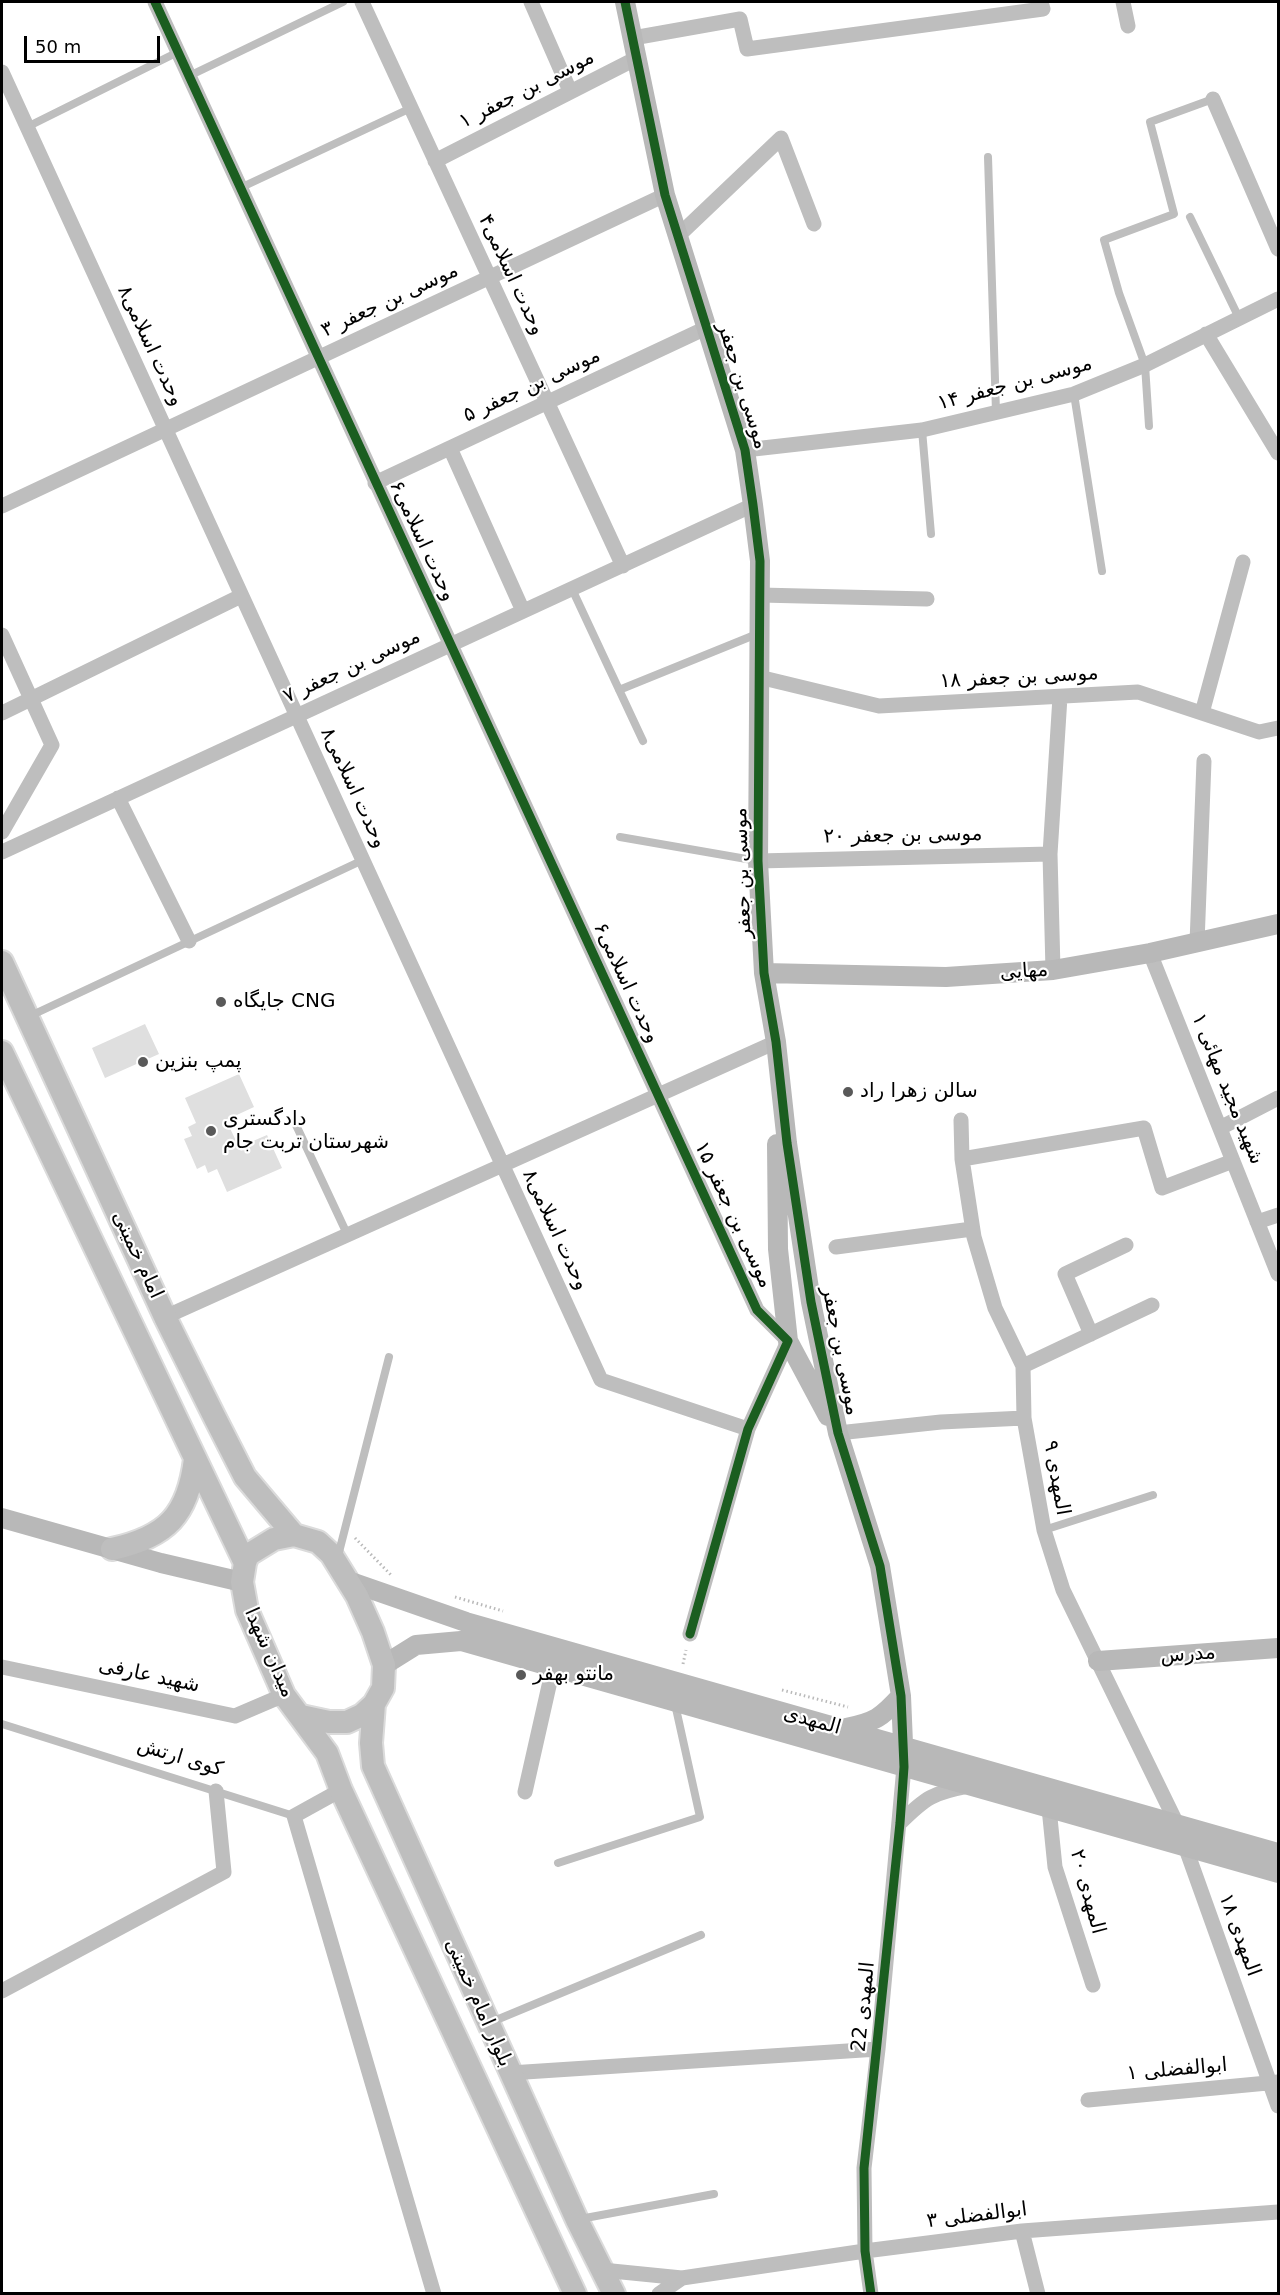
<!DOCTYPE html>
<html>
<head>
<meta charset="utf-8">
<style>
	body { margin:0 }
	#map { position:relative; width:1280px; height:2295px; overflow:hidden; background:#fff; font-family:"DejaVu Sans",sans-serif }
	canvas { display:block }
	.frame { position:absolute; inset:0; border:3px solid #000; pointer-events:none }
	.scale { position:absolute; left:24px; top:36px; width:136px; height:27px; box-sizing:border-box; border:3px solid #000; border-top:0; padding-left:8px; font-size:18px; line-height:21px; white-space:nowrap; color:#000; -webkit-text-stroke:4px #fff; paint-order:stroke }
</style>
</head>
<body>
<div id="map">
<canvas width="1280" height="2295"></canvas>
<div class="frame"></div>
<div class="scale">50 m</div>
</div>
<script>
const g = document.querySelector('canvas').getContext('2d');
g.lineJoin = 'round';
function fill(path, color) { g.fillStyle = color; g.fill(path, 'evenodd'); }
function strokePath(path, color, width, dash) { g.strokeStyle = color; g.lineWidth = width; g.lineCap = dash ? 'butt' : 'round'; g.setLineDash(dash || []); g.stroke(path); }
function label(font, color, halo, rows, align = 'center') {
  g.font = font + ' "DejaVu Sans",Cairo,sans-serif'; g.lineWidth = 4.5; g.setLineDash([]); g.textBaseline = 'middle'; g.strokeStyle = halo; g.fillStyle = color; for (const [text, x, y, turn = 0] of rows) {
    g.save(); g.translate(x, y); g.rotate((+turn || 0) * Math.PI / 180); g.textAlign = isNaN(turn) ? turn : align; if (halo) g.strokeText(text, 0, 0); g.fillText(text, 0, 0); g.restore();
  }
}
fill(new Path2D(`
	M145 1024 159 1054 105 1078 92 1048Z
	M239 1074 254 1107 226 1120 239 1147 267 1135 282 1168 227 1192 217 1169 208 1173 205 1165 197 1169 184 1139 192 1136 188 1127 196 1123 185 1098Z`), '#dfdfdf');
const primary = new Path2D(`
	M2 962 165 1317 214 1416 245 1477 294 1535
	M2 1052 245 1563
	M112 1549C167 1537 188 1515 195 1459
	M374 1704 371 1743 373 1766 577 2220 614 2294
	M301 1716 329 1722H347L362 1715 374 1704 383 1688 384 1665 373 1632 357 1596 331 1554 318 1542 294 1535 274 1539 248 1555 245 1563 242 1582 247 1610 284 1695 327 1753 341 1790 575 2294`);
strokePath(primary, '#dbdbdb', 26);
strokePath(new Path2D(`
	M355 1538 392 1576
	M455 1597 503 1611
	M683 1664 686 1650
	M782 1690 848 1707`), '#b9b9b9', 3, [1.5, 3]);
strokePath(new Path2D(`
	M189 76 343 2
	M27 127 178 52
	M988 157 996 412
	M240 188 411 108
	M1190 217 1239 318
	M1074 394 1102 571
	M1149 426 1145 365 1119 293 1104 240 1174 214 1150 122 1213 99
	M922 430 931 534
	M572 589 643 741
	M619 690 757 634
	M620 837 758 861
	M30 1016 363 860
	M296 1125 348 1236
	M1044 1530 1153 1495
	M338 1556 389 1357
	M2 1724 294 1816
	M558 1863 700 1817 675 1704
	M489 2023 701 1935
	M580 2219 714 2194`), '#bebebe', 8);
strokePath(new Path2D(`
	M155 2 757 1310 788 1341 748 1429 690 1634
	M362 2 623 566
	M531 2 570 91
	M1123 2 1128 26
	M633 38 740 19 747 49 1043 9 1041 2
	M2 72 601 1380 748 1429
	M1213 99 1278 249
	M435 161 637 58
	M678 236 781 138 814 224
	M1206 334 1278 453
	M450 448 523 611
	M745 450 922 430 1074 394 1145 365 1278 299
	M375 483 706 328
	M2 506 665 195
	M760 595 927 599
	M2 635 52 745 2 832
	M759 677 879 706 1138 692 1259 732 1278 728
	M2 713 241 596
	M1202 713 1243 562
	M118 798 189 941
	M2 852 753 505
	M758 861 1050 854
	M1197 943 1204 761
	M1150 953 1278 1274
	M1053 970 1050 854 1060 697
	M961 1120 962 1159 974 1237 995 1308 1023 1366 1024 1418 1044 1530 1063 1590 1177 1824
	M1220 1128 1278 1098
	M962 1159 1144 1128 1162 1188 1233 1161
	M1257 1222 1278 1215
	M836 1247 972 1229
	M165 1317 776 1042
	M1091 1334 1065 1274 1126 1245
	M1023 1366 1152 1305
	M838 1433 941 1422 1024 1418
	M2 1667 235 1716 284 1695
	M341 1790 294 1816 434 2294
	M525 1792 553 1668
	M1049 1808 1055 1867 1093 1985
	M900 1823C926 1797 933 1793 969 1786
	M1185 1846 1278 2106
	M2 1991 224 1872 216 1791
	M510 2073 878 2049
	M1088 2100 1278 2082
	M1022 2231 1038 2294
	M602 2270 682 2278 865 2251 1022 2231 1278 2212
	M659 2294 682 2278
	M871 2294 865 2251 864 2168 878 2049 904 1767`), '#bebebe', 15);
strokePath(new Path2D(`
	M625 2 665 195 745 450 753 505 760 561 758 861 764 973 776 1042 787 1143 811 1302 838 1433 880 1566 901 1696 904 1767
	M764 973 946 977 1053 970 1150 953 1278 924
	M777 1144 778 1249 788 1341 828 1416
	M2 1518 161 1563 242 1582
	M348 1581 466 1622 1278 1853
	M1098 1661 1278 1648
	M384 1665 416 1645 461 1641 1278 1873
	M846 1728C875 1722 881 1718 901 1696`), '#b8b8b8', 20);
strokePath(primary, '#bebebe', 22);
strokePath(new Path2D(`
	M155 2 757 1310 788 1341 748 1429 690 1634
	M625 2 665 195 745 450 753 505 760 561 758 861 764 973 776 1042 787 1143 811 1302 838 1433 880 1566 901 1696 904 1767 900 1823 864 2168 865 2251 871 2294`), '#1b5e20', 9);
for (const [x, y, r, color] of [
	[221,1002,6,"#595959"],
	[143,1062,6,"#595959"],
	[848,1092,6,"#595959"],
	[211,1131,6,"#595959"],
	[521,1675,6,"#595959"]
]) { const dot = new Path2D(); dot.arc(x, y, r, 0, 2 * Math.PI); g.fillStyle = color; g.fill(dot); strokePath(dot, '#fff', 2); }
label('20px', '#000', '#fff', [
	["موسی بن جعفر ۱",527,90,-27],
	["وحدت اسلامی۴",511,275,65],
	["موسی بن جعفر ۳",390,301,-25],
	["وحدت اسلامی۸",150,346,65],
	["موسی بن جعفر ۱۴",1015,384,-15],
	["موسی بن جعفر ۵",532,386,-25],
	["موسی بن جعفر",742,386,73],
	["وحدت اسلامی۶",422,541,65],
	["موسی بن جعفر ۷",352,667,-25],
	["موسی بن جعفر ۱۸",1019,678,-3],
	["وحدت اسلامی۸",353,788,65],
	["موسی بن جعفر ۲۰",903,836,-1],
	["موسی بن جعفر",743,873,-92],
	["مهایی",1024,972,-4],
	["وحدت اسلامی۶",626,983,65],
	["شهید مجید مهائی ۱",1227,1089,68],
	["موسی بن جعفر ۱۵",733,1215,65],
	["وحدت اسلامی۸",555,1230,65],
	["امام خمینی",137,1255,65],
	["موسی بن جعفر",840,1351,79],
	["المهدی ۹",1056,1478,80],
	["میدان شهدا",269,1653,66],
	["مدرس",1188,1655,-4],
	["شهید عارفی",149,1676,12],
	["المهدی",812,1721,16],
	["کوی ارتش",180,1758,17],
	["المهدی ۲۰",1087,1892,75],
	["المهدی ۱۸",1239,1935,70],
	["بلوار امام خمینی",478,2003,66],
	["المهدی 22",864,2007,-84],
	["ابوالفضلی ۱",1177,2070,-5],
	["ابوالفضلی ۳",977,2216,-7]
]);
label('20px', '#000', '#fff', [
	["جایگاه CNG",233,1002],
	["پمپ بنزین",155,1062],
	["سالن زهرا راد",860,1092],
	["دادگستری",223,1120],
	["شهرستان تربت جام",223,1143],
	["مانتو بهفر",533,1675]
], 'left');
</script>
</body>
</html>
